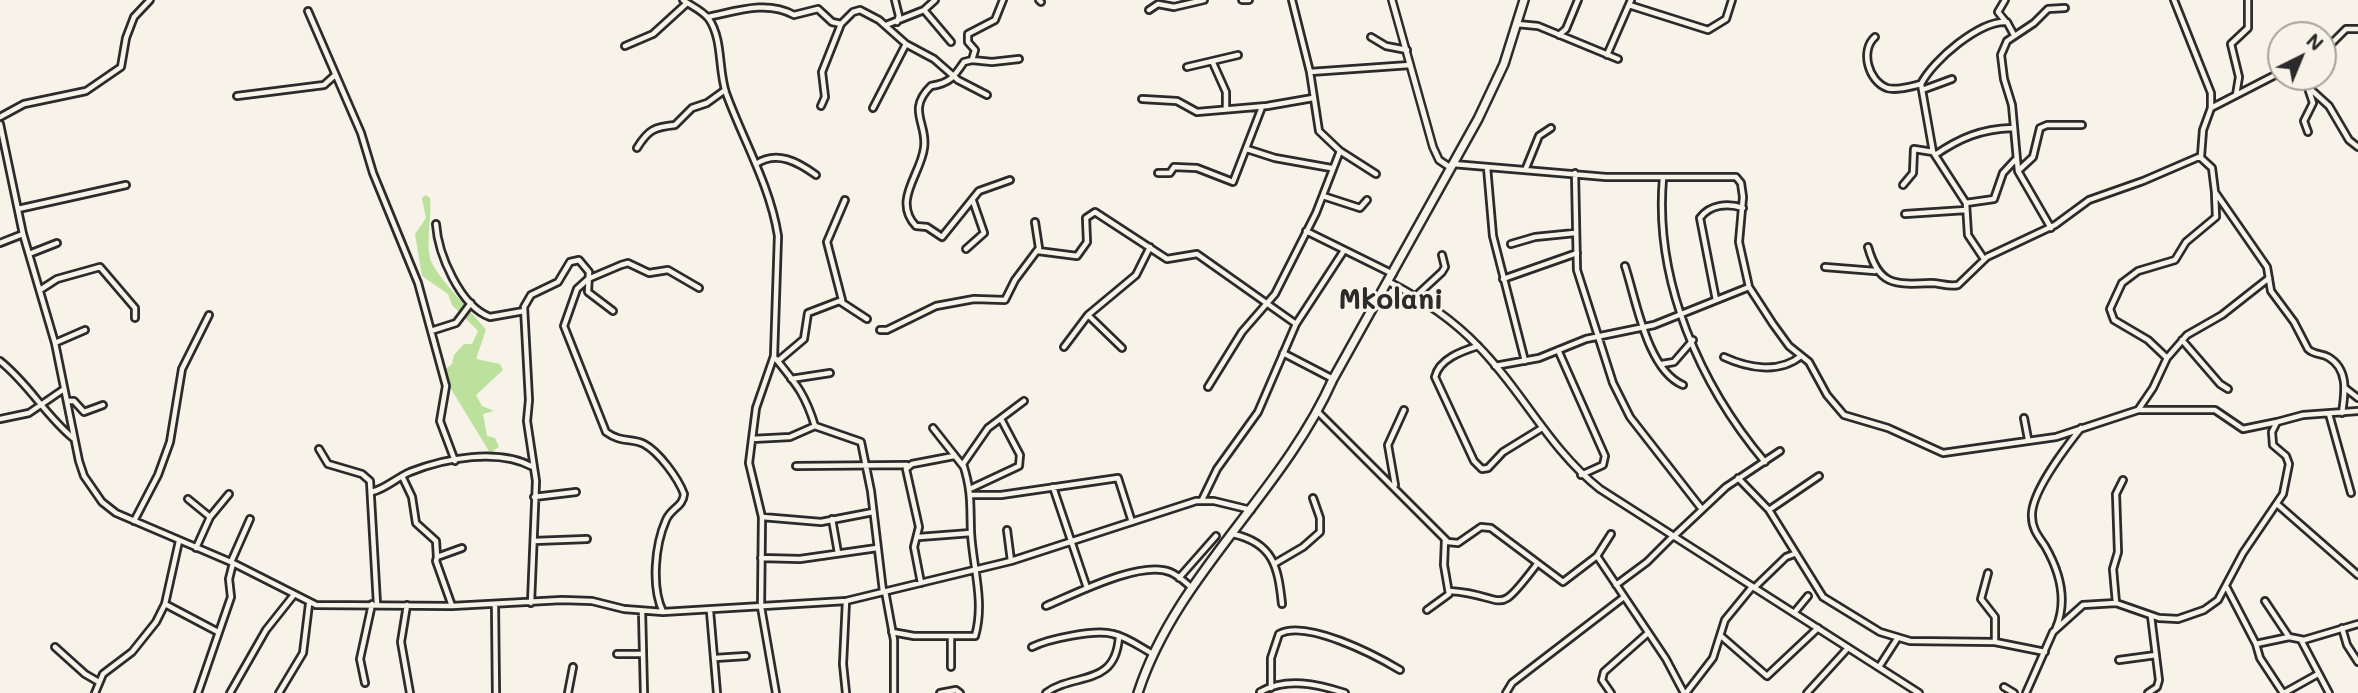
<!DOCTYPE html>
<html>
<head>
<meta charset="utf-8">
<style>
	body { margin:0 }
	#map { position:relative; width:2358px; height:693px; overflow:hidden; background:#f7f3e8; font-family:Mali,sans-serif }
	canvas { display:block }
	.north { position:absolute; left:2267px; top:21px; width:70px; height:70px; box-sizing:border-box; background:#f7f3e8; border:2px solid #a5a39c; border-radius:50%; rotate:43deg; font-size:19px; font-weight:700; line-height:28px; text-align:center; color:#2b2b2b }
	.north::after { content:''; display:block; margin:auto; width:24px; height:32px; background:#2b2b2b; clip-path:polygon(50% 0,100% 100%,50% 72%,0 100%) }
</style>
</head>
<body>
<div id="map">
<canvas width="2358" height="693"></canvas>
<div class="north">N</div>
</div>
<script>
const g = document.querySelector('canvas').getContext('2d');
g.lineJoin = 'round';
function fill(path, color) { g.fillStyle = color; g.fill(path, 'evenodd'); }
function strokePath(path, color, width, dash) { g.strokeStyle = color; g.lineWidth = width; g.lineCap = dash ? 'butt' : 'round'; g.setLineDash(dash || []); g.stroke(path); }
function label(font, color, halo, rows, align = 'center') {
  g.font = font + ' Mali,sans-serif'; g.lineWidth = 6; g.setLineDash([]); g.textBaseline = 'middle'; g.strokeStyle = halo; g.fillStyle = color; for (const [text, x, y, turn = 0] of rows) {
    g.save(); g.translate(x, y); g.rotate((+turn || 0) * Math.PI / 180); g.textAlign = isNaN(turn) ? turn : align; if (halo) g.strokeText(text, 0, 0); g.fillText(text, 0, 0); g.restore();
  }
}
fill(new Path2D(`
	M426 195 430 198C432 219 426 237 430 258 432 272 475 315 486 330L476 359 500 364 503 370 476 395 482 406 494 411 483 414 487 436 495 438 499 447 490 453 445 379 443 371 452 364 454 355 464 344H472L478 331 452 305 448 294 422 276 415 234 426 218 422 198Z`), '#bbe19d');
const minor = new Path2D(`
	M683 0C691 6 702 10 709 19 723 40 718 69 726 93 743 140 770 185 778 236L774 356 756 408 749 463 762 517 761 607 776 693
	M895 0 899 16 897 22
	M1003 0 995 20 968 34V42L975 50 972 60 964 62C954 77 950 83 931 86 906 110 928 124 924 148 921 174 892 201 916 226L927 227 942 237 979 191 1010 180
	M1039 0 1041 2
	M1242 0H1249
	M1292 0 1310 72 1319 131 1340 151 1376 174
	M2005 0 1998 12 2006 22
	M2174 0 2211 93V108
	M1629 5 1708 30 1726 19 1732 0
	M924 10 951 42
	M1149 10 1158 4 1174 7 1204 0
	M308 11 361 133 373 173 418 283 446 386 440 421 455 461
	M708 17C737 11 767 0 794 15L818 9 832 22 841 24 853 12 860 10 879 20 906 44 934 59 958 80 987 95
	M1517 24 1538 26 1618 59
	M886 25 924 10 935 0
	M1559 35 1566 29 1578 0
	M1371 37 1386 46 1407 50
	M1875 37C1860 50 1868 81 1887 88 1897 91 1912 86 1921 84
	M625 46 653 34 687 3
	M2323 52 2346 29H2358
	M1607 55 1631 0
	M972 60 992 62 1019 59
	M1213 63 1226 92V108
	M1187 67 1238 55
	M1310 72 1410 65
	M2297 77 2329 106 2349 140 2358 147
	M1922 90 1952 79
	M2236 95 2239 77 2231 44 2248 28V0
	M237 96 324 85 334 76
	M1142 99 1177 101 1197 112 1267 106 1313 98
	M821 106 825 97 822 72 841 24
	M873 108 906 44
	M0 117 24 104 86 91 121 67 126 38 134 17 150 0
	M0 124 23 234 55 343 79 461 84 476 102 502 116 513 233 563 316 605 452 606 562 600 592 601 624 609 663 612 846 601 1011 561 1196 501H1214L1251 510
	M2308 132 2304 121 2313 103 2308 88
	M637 148C648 130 654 127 675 125L692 108 707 103 725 90
	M1247 149 1275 158 1331 168
	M1935 155C1960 138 1981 129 2012 128
	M2200 157 2212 168 2215 192 2267 267 2271 291 2294 322 2308 349C2314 355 2321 353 2328 357 2349 369 2345 393 2342 413
	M756 164C777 150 798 162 816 175
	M1453 164 1606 177H1736L1741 183 1743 197 1739 242 1749 287 1773 324 1789 346 1809 362 1827 395 1844 415 1888 428 1943 453 2056 437 2138 410H2215L2243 429 2277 422
	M1487 167 1493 236 1525 361
	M1526 168 1539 136 1551 128
	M2019 170 2033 157 2040 128 2047 125H2082
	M1158 173H1170L1174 167 1197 168 1233 182 1262 107
	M1575 173 1577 270 1613 383 1630 417 1701 508
	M1663 178C1654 281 1700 385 1765 462
	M1903 185 1913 173 1914 149 1933 152
	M1323 196 1360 208 1367 200
	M1966 203 1994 199 2003 173 2015 160
	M18 209 126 185
	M1905 214 1966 210
	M436 224C438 254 460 306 490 317L524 311
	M2051 228 2018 171 2012 105 2004 79 2001 55 2007 41 2034 23 2048 9 2065 8
	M1306 231 1393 274
	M0 243 23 234
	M1511 244 1535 237 1575 233
	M1868 247C1879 285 1893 285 1931 283 1940 283 1948 287 1958 285L1987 257 2055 225 2089 200 2143 181 2201 156 2203 130 2211 108 2281 72
	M966 249 984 233 973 201
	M1038 251 1077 256 1087 242 1086 218 1095 212 1167 259 1197 254 1296 324
	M29 254 57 243
	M1984 259 1968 235 1966 203 1933 152 1921 84C1933 60 1980 20 2007 22L2014 35
	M1625 266C1636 299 1647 370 1683 385
	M1825 267 1875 271
	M1503 279 1577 253
	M40 290 57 279 100 267 135 308V318
	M1415 297 1442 272 1445 267 1442 255
	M1716 300 1700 218C1710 204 1729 203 1743 208
	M841 302 867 319
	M1088 315 1122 348
	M880 330H887L936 306 974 299 1005 300 1015 280 1039 248 1035 222
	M431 331 456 323 471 303
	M2182 340 2220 384 2228 389
	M55 343 85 330
	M1478 346C1462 351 1439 359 1435 377L1474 461 1482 469 1488 468 1503 452 1542 428
	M1064 347 1088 315 1136 275 1150 247
	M1558 350 1605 456 1603 465 1581 475
	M1283 353 1333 379
	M1724 357C1748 368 1779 374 1801 356
	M2167 358 2148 340 2114 320 2110 309 2122 283 2138 271 2175 260 2186 242 2216 217 2215 193
	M776 359C797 385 805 394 815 426
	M0 361C29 384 45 415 73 438
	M778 361 804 339 808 313 842 300 827 242 845 200
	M1662 364 1674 362 1693 340
	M1495 366 1539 358 1586 339 1654 325 1749 287
	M791 379 830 373
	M1208 387 1242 332 1275 294 1316 213 1340 151
	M2345 388 2358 398
	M67 401H74L84 412 103 405
	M2138 410 2153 388 2167 358 2187 335 2222 315 2269 278
	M1318 412 1448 542 1458 543 1481 527 1491 528 1563 582 1597 556 1666 659 1684 693
	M2329 414 2351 493
	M2024 418 2028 439
	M0 419 29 413 64 389
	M933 428 963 466
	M752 439 790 437 815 426 861 442 871 491 883 591
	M319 449 328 464 362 474 370 481 377 604
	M796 466 907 465
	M402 476 412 497 416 523 436 541 437 557
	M1738 478 1769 510 1823 597 1880 632 1910 641 1995 642 2045 652
	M1395 485 1388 445 1404 410
	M1053 487 1087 588
	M972 488 1019 466 1020 455 1001 419
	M372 492C387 488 396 478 410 472 445 458 499 448 533 467
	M971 495H1001L1118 478 1132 522
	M534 497 576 492
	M188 499 210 517
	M1202 500 1217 469 1258 412 1296 324 1343 252
	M2277 504 2358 575
	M1769 510 1819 476
	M762 517 821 522 873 512
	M832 519 838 553
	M134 521 158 475 170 442 182 369 209 315
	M1007 530 1011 561
	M1233 534C1273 543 1278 566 1282 604
	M919 537 971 533
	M1673 537 1726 487 1780 451
	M534 541 587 539
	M196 548 210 517 229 494
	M1597 556 1611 534
	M761 558 800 559 877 548
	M231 562 250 519
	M1274 564 1303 547 1320 532V518L1313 498
	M1988 573 1981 599 1995 617V642
	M1179 578 1216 536
	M921 583 914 547 919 527 906 469 912 464 954 456
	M1616 585 1647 562 1672 537
	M1754 588 1786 557 1794 554
	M2227 588 2256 644 2289 637 2304 640 2358 624
	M885 591 894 640V693
	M1450 591C1509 595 1494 621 1537 564
	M846 601 843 664 846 693
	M2265 601 2289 637
	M531 603 536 481 527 421 529 400 524 307 531 295 558 282 570 262 579 260 589 272 588 292 613 311
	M2116 603 2113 569 2118 552 2116 494 2123 480
	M165 604 218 632
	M407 605 401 642 410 693
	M495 605 496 693
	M452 606 436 561 437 557 462 548
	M1046 606C1075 594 1140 560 1170 572 1178 575 1185 582 1192 588
	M1427 610 1449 594 1444 565 1445 540
	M642 611 644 693
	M710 611 717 693
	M663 612C651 587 655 545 666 520 671 508 683 507 684 494 678 478 659 452 644 444 632 438 621 443 606 432L564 326 577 289 588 279 621 265 628 263 649 273 668 270 699 288
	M1794 613 1808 596
	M2056 628C2068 600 2060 572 2045 546 2039 537 2032 529 2032 517 2030 493 2066 447 2081 428
	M2342 628 2347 645 2358 662
	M892 632 914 636H975C985 602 973 568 971 533 970 505 972 492 963 464L988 428 1024 401
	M951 636V667
	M1721 636 1767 676 1818 628
	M2301 640 2329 693
	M2256 644 2260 658 2283 693
	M55 647 85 674 97 681
	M1032 647C1048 639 1095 629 1113 634 1127 637 1140 647 1153 654
	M617 654H641
	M715 658 746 656
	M2119 660 2156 655
	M1879 667 1897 639
	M365 683 360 659 372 604
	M2004 687 2014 693
	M1271 688V658L1279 634C1306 619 1375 655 1400 670
	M1260 692C1287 677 1317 684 1345 693
	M95 693 103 674 132 652 156 622 165 604 179 541
	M198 693 231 597 229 579 233 563
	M230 693 266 630 293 596
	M279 693 303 653 309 604
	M568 693 573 667
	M940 693 956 690 960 693
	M1046 693C1074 672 1116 688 1119 636
	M1506 693 1512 683 1624 597
	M1611 693 1602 680 1604 672 1648 633
	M1686 693 1713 658 1725 620 1752 587
	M1807 693 1848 648
	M2026 693 2053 632 2083 605 2116 603 2159 618 2178 619 2204 610 2218 600 2243 553 2283 494 2289 464 2286 456 2273 445 2272 432 2277 422 2303 415 2358 411
	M2148 693 2157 687 2159 680 2151 616
	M2284 693 2318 674`);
const tertiary = new Path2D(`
	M1392 0 1433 147 1439 160 1451 168
	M1389 282C1420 298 1453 320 1477 345 1522 390 1549 449 1600 489L1919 693`);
const trunk = new Path2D(`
	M1138 693C1176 575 1282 494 1333 379L1478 119 1504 64 1524 0`);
strokePath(minor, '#2b2b2b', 10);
strokePath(tertiary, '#2b2b2b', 10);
strokePath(trunk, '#2b2b2b', 12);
strokePath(minor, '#f7f3e8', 4.5);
strokePath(tertiary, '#f7f3e8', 5);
strokePath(trunk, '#f7f3e8', 7);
label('bold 28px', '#2b2b2b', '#f7f3e8', [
	["Mkolani",1391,300]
]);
</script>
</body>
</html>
